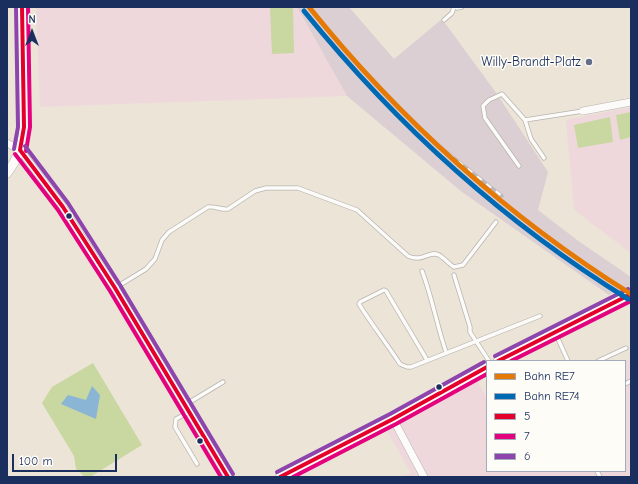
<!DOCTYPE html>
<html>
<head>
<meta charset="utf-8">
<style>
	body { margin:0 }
	#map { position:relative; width:638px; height:484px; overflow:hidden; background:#ebe4d7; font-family:"Comic Neue",sans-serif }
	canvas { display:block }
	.frame { position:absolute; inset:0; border:8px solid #1b2f5e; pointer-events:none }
	.legend { position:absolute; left:486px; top:360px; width:140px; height:112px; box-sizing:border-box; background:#fdfcf7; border:1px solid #a3aaba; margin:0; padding:5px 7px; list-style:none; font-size:12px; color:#1b2f5e }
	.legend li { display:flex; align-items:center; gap:8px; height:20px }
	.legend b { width:20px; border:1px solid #a3aaba }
	.north { position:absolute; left:12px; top:12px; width:40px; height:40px; -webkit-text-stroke:3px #fdfcf7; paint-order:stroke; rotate:0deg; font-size:11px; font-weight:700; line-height:16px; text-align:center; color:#1b2f5e }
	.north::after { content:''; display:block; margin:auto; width:14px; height:18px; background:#1b2f5e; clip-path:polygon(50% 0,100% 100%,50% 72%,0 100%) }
	.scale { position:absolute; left:12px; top:454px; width:105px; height:18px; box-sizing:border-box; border:2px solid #1b2f5e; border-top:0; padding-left:5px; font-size:12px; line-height:14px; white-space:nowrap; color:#1b2f5e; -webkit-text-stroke:3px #fdfcf7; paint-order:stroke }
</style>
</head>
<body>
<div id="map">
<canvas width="638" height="484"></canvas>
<div class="frame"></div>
<ul class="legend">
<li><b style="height:5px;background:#e47905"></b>Bahn RE7</li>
<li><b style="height:5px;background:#0069b4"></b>Bahn RE74</li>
<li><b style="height:5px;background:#e4002b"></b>5</li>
<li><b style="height:5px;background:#e5007d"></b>7</li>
<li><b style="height:5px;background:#8e44ad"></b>6</li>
</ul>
<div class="north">N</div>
<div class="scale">100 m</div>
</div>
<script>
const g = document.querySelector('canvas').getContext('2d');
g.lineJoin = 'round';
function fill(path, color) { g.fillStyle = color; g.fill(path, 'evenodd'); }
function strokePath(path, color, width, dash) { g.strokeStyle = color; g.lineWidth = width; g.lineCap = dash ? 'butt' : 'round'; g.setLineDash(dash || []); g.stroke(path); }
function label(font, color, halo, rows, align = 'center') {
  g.font = font + ' "Comic Neue",sans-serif'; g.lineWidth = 3; g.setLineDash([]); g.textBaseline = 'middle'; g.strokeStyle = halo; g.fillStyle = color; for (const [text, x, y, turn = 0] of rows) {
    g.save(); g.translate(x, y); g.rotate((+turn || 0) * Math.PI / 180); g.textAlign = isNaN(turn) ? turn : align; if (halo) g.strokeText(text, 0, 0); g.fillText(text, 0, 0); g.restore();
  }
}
fill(new Path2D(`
	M36 7H297L347 96 40 107Z
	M631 107V253L574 210 566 120Z
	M631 358V477H402L411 473 387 431 477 381 487 398V471H625V361Z`), '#efd8dc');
fill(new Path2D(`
	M297 7H349L394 59 442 19 497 94 548 172 538 210 577 240 631 277V300L616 291 609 295 462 192 347 96Z`), '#dccfd3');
fill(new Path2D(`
	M270 7H293L294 53 272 54Z
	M631 112V137L620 140 616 115Z
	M610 117 613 142 578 148 574 125Z
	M93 363 142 445 90 477H85L76 469 74 456 42 403 52 387Z`), '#c9d7a1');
fill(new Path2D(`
	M92 386 100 395 96 419 61 404 68 395 86 400Z`), '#8ab5d4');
const service = new Path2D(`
	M455 7 457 8 462 7
	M444 20 452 13 454 7
	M544 158 531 139 525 120 583 111
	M519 166 485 118 483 106 489 100 502 94 525 120
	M422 271C432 297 437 326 446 352
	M454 275 470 327V332L489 361
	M115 288 146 269 155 259 162 240 169 232 208 207C215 206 221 210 228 209L255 191 266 188H298L357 210 408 256C423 263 428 250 439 255 444 258 449 264 454 267L463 265 496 222
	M555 332 568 361
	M427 360 386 291 384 290 360 302 359 304C372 325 387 344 400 364L407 367H411L540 316
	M598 361 626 348
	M625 384 631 381
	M185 405 223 382
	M189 412 176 419 175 427 197 464
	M597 471 600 477`);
const minor = new Path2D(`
	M583 111 631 102
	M7 143 20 150 63 207 88 247 115 288 228 477
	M393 419 424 477`);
const tertiary = new Path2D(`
	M498 361 631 294
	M280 477 393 419 487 367`);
const secondary = new Path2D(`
	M7 173C18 159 23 144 24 127L22 7`);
strokePath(service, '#b7b5b0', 5);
strokePath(minor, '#b7b5b0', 8);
strokePath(tertiary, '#b7b5b0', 10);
strokePath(secondary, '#b7b5b0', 10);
strokePath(service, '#fcfbf9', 3.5);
strokePath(minor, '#fcfbf9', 7);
strokePath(tertiary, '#fcfbf9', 8);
strokePath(secondary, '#fcfbf9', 9);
const rail = new Path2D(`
	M430 139 502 196`);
strokePath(rail, '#b6b8bb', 3.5);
strokePath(rail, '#fdfcf7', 2, [6]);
strokePath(new Path2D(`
	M20 150 63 207 115 288 228 477
	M20 150 24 127 22 7
	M498 361 631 294
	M280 477 393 419 487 367`), '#e4002b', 4);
strokePath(new Path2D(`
	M26 151 30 127 28 7
	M15 154 58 210 110 291 221 477
	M511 361 631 301
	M293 477 396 424 487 374`), '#e5007d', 4);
strokePath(new Path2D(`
	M25 146 68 203 120 285 233 474
	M14 149 18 127 16 7
	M495 356 628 289
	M277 472 390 414 484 362`), '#8e44ad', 4);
strokePath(new Path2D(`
	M309 7C399 119 509 218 631 294`), '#e47905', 5);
strokePath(new Path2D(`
	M304 11C395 123 505 223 628 299`), '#0069b4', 5);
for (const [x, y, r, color] of [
	[589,62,4,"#646e88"],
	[69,216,3.5,"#1b2f5e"],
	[439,387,3.5,"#1b2f5e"],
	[200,441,3.5,"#1b2f5e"]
]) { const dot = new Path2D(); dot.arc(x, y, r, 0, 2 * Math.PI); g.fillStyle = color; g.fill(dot); strokePath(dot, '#fdfcf7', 1.5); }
label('13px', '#1b2f5e', '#fdfcf7', [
	["Willy-Brandt-Platz",581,62]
], 'right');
</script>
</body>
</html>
